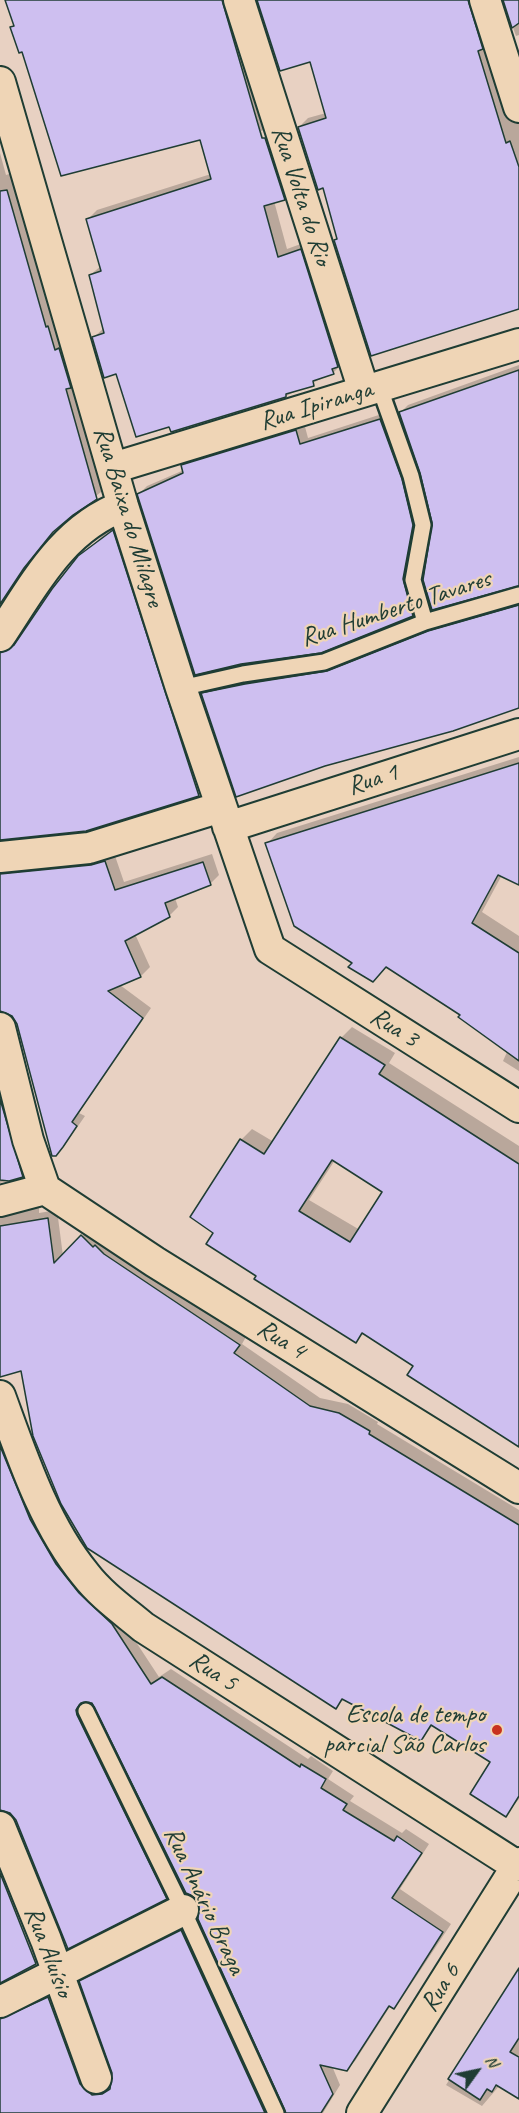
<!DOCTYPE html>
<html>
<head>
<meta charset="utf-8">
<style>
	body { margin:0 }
	#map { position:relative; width:519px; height:2113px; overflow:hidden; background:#e8d1c2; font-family:Caveat,sans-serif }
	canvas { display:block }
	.north { position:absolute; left:447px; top:2041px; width:60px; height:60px; -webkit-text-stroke:4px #efd5b6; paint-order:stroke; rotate:57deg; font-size:16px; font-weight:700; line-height:24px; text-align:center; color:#1f3d34 }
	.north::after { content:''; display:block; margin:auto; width:21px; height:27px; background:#1f3d34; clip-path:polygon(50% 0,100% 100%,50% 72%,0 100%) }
</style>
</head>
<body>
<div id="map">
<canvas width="519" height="2113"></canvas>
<div class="north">N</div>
</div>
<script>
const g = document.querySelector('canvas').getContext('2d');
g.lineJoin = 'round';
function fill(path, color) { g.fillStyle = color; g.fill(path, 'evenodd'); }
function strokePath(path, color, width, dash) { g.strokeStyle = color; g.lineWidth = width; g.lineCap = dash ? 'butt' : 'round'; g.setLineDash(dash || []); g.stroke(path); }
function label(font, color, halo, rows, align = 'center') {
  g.font = font + ' Caveat,sans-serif'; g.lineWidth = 4.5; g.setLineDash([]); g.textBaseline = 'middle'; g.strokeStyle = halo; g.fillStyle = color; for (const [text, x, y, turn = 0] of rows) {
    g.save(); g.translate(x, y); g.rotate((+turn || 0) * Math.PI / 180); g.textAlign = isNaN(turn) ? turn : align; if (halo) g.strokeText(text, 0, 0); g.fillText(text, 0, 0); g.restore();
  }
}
fill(new Path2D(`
	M6 0H232L293 189 284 198 274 201 287 249 309 241 342 364 333 373 286 396 170 425 117 372 94 337 104 328 90 275 101 266 88 219 97 210 211 174 201 138 23 50 12 27 14 25ZM264 130 285 195H282L261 131Z
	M259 0H478L519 112V307L336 240 338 237 324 186 299 127 308 118 326 113 311 60Z
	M503 0H519V35L516 36Z
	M0 153 6 175 12 173 105 489 71 515 46 539 0 607Z
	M519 365V585L434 523 422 472 400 413 408 405Z
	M388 412 420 517V607L412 615 139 494 147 486 184 470 183 466 190 458 304 423 308 438Z
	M122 522 208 785 199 794 85 830 0 838V642L16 643 66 572 104 534Z
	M519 600V705L452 730 393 747 392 744 237 795 203 694 211 686Z
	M519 757V885L502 875 482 912 519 936V1071L503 1061 507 1052 462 1014 387 966 354 962 267 844 277 833Z
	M114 853 124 882 212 854 219 875 210 884 175 898 178 907 169 916 135 934 150 967 141 976 120 985 151 1008 79 1113 85 1116 65 1145 53 1154 18 1023 13 1015 0 1010V862Z
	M352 1027 395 1053 389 1063 519 1146V1445L415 1365 364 1333 356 1341 258 1275 215 1232 241 1140 252 1129 274 1142 341 1038ZM335 1160 384 1191 360 1230 309 1200Z
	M0 1056 31 1167 22 1176 0 1183ZM10 1137 23 1173H19Z
	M39 1203V1213L57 1210 63 1256 91 1227 247 1335 242 1344 320 1398 348 1404 378 1422 377 1424 519 1510V1799L506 1815 492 1762 433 1725 421 1740 344 1699 336 1707 22 1369 0 1365V1206Z
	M0 1435 159 1677 171 1669 308 1759 311 1756 333 1771 328 1779 354 1796 350 1801 402 1833 406 1829 429 1844 400 1889 451 1924 402 1998 394 2007 391 2005 355 2061 347 2069 332 2066 340 2085 323 2113H287L200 1902 96 1706 85 1701V1706L174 1889 166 1898 17 1820 0 1789Z
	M0 1846 44 1955 36 1963 0 1983Z
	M190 1923 279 2113H0V2009L57 1990 101 2087 111 2086 114 2073 81 1982 89 1974Z
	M519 1971V2097L500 2085 482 2106 446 2085Z`), '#0003');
const building = new Path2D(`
	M5 0H222L262 138H265L285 200 264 206 278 257 301 249 338 367 332 369 334 374 313 381 314 386 286 394V397L171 432 169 427 136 437 116 374 104 378 92 337 104 333 89 275 101 271 86 219 211 179 200 140 61 176 22 52 19 53 10 27 14 26Z
	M257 0H468L483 49 478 51 506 143 510 141 519 167V309L371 356 334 240 337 239 323 188 318 190 298 127 326 118 310 62 280 71Z
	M503 0H519V23L512 28Z
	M7 190 46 327 48 326 55 350 59 348 71 388 66 389 97 499 73 515 53 532 24 568 0 604V191Z
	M519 370V586L432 610 423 580 432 523 420 473 399 412Z
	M380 419 402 479 413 525 403 579 413 616 321 653 241 664 195 675 137 494 183 473 181 465 296 430 300 444Z
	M113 530 199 796 86 831 0 840V653L14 645 52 589 78 556Z
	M519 605V708L453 731 325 766 236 797 201 693 245 684 327 671 428 631Z
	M519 763V885L498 875 472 923 519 953V1061L458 1017 460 1015 386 967 373 982 348 967 352 963 294 926 265 843Z
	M105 861 115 890 203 862 211 885 165 903 170 917 125 941 141 977 108 991 143 1018 72 1122 77 1126 63 1147 56 1156H52L17 1024 12 1016 0 1011V874L91 865Z
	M340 1037 385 1065 379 1074 519 1164V1447L407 1375 413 1366 362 1333 356 1343 254 1279 256 1276 206 1244 213 1233 190 1217 240 1139 264 1154ZM332 1160 382 1192 350 1242 299 1211Z
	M0 1099 23 1177 9 1181 0 1180Z
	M48 1218 54 1263 81 1235 93 1247 95 1245 104 1254 240 1345 234 1353 310 1406 339 1413 370 1431 369 1434 519 1525V1796L506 1817 470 1794 490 1762 431 1725 421 1741 342 1699 336 1709 87 1548 61 1504 33 1436 21 1371 0 1377V1226Z
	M0 1446 30 1519 56 1564 79 1593 112 1624 151 1684 162 1677 300 1767 301 1764 326 1779 321 1788 347 1804 343 1810 394 1841 397 1836 422 1853 392 1898 443 1932 394 2009 389 2006 347 2071 320 2065 333 2094 321 2113H286L198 1919 199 1903 193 1896 186 1893 92 1703H81L76 1710 77 1715 167 1899 68 1949 16 1820 10 1813 0 1810Z
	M0 1873 36 1964 0 1983Z
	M181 1930 265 2113H0V2019L48 1997 80 2084 92 2095 102 2094 110 2089 112 2073 79 1981Z
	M519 1968V2038L510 2052 519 2057V2099L496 2085 492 2092 487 2089 480 2100 448 2079Z`);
fill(building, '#cebff0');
strokePath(building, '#1f3d34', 1.5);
const service = new Path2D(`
	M379 386 411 476 423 525 413 580 425 622
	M181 688 243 674 324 662 425 622 519 595
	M86 1711 183 1910 276 2113`);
const minor = new Path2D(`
	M239 0 364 391
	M485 0 519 107
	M0 82 123 506 181 688 270 949 519 1107
	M113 468 519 344
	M0 636C34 585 62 529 123 506
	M228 827 519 734
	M0 857 89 848 221 807
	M0 1028 28 1140 45 1189 155 1262 519 1488
	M0 1201 45 1189
	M0 1396C22 1456 44 1524 85 1574 101 1595 124 1611 143 1627L517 1866
	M0 1827 46 1940 96 2078
	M0 2002 183 1910
	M362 2113 519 1863`);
strokePath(service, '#1f3d34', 20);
strokePath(minor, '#1f3d34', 34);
strokePath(service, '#efd5b6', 15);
strokePath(minor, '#efd5b6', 30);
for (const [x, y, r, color] of [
	[497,1730,6,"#c8321e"]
]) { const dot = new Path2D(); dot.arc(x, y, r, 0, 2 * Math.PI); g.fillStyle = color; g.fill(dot); strokePath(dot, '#efd5b6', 2); }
label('26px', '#1f3d34', '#efd5b6', [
	["Rua Volta do Rio",301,196,72],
	["Rua Ipiranga",316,406,-17],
	["Rua Baixa do Milagre",128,517,73],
	["Rua Humberto Tavares",396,609,-18],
	["Rua 1",373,780,-18],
	["Rua 3",394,1028,32],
	["Rua 4",281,1340,32],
	["Rua 5",213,1672,33],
	["Rua Anário Braga",204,1901,65],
	["Rua Aluísio",48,1952,69],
	["Rua 6",441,1988,-58]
]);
label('26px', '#1f3d34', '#efd5b6', [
	["Escola de tempo",485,1715],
	["parcial São Carlos",485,1745]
], 'right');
</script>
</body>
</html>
